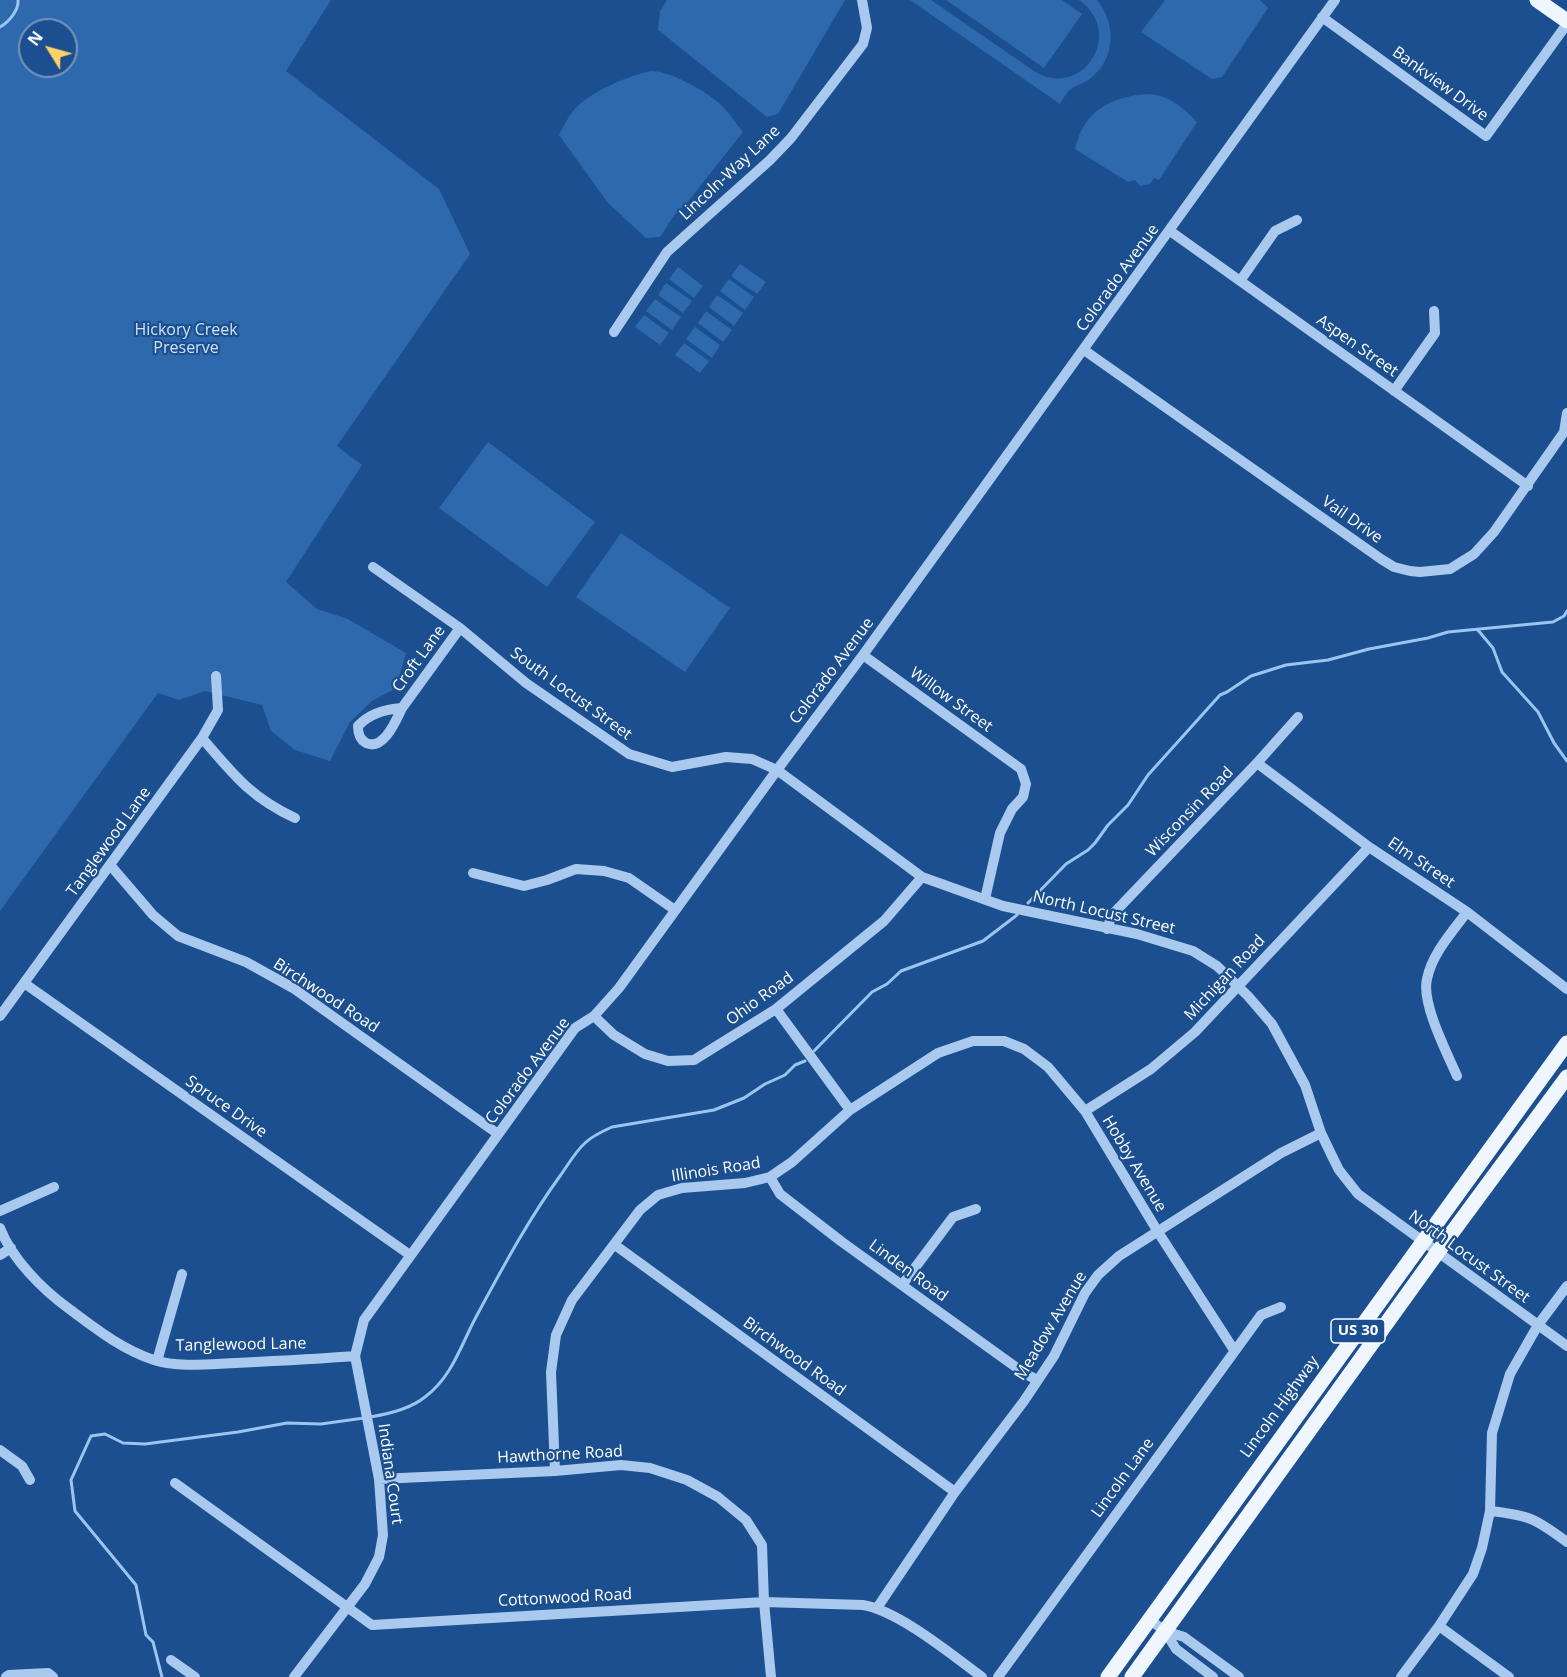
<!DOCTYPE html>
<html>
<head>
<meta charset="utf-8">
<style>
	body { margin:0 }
	#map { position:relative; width:1567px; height:1677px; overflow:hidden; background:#1b4f8f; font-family:"Open Sans",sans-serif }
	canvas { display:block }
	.north { position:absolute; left:18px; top:18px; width:60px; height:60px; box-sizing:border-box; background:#1b4f8f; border:2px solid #7695bc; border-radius:50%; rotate:307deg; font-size:16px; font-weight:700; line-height:24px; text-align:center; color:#fff }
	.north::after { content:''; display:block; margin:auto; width:21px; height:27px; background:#ffd166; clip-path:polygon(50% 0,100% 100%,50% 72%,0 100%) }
</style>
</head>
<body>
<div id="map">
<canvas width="1567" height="1677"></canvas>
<div class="north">N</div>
</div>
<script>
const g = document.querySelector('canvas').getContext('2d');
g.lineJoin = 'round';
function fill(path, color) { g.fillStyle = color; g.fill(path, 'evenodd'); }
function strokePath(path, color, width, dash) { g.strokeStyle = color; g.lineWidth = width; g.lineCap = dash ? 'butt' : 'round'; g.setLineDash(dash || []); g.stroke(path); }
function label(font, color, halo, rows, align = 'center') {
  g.font = font + ' "Open Sans",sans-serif'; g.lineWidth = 4.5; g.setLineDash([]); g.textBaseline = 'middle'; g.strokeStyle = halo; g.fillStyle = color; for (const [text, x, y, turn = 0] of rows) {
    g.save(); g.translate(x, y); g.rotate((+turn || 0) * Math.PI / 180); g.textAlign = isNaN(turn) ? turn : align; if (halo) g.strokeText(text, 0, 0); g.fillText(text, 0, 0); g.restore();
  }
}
fill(new Path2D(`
	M0 0H331L286 71 439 189 470 254 337 446 362 465 286 582 317 609 348 619 406 653 396 688 372 701 350 722 330 761 295 750 271 731 262 705 205 691 179 700 158 693 0 911ZM30 30H66V66H30Z
	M667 0H845L778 114 767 117 658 30 660 11Z
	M910 0H931L1034 71C1082 101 1126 33 1079 0H1097C1116 23 1116 57 1092 77 1086 83 1078 84 1071 89 1067 92 1063 99 1060 104Z
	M946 0H1062L1082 14 1044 68Z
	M1165 0H1260L1268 8 1222 77 1212 79 1141 32Z
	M651 71C670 71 704 90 719 103 728 111 735 122 743 132L690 199 673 217 660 237 646 238 608 203 559 135C563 127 568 117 574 110 588 93 629 75 651 71Z
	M1149 94C1168 95 1184 108 1197 122L1159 180 1154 178 1150 184 1140 186 1135 180 1128 182 1075 149C1084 110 1112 96 1149 94Z
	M740 264 766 282 757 294 731 276Z
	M678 267 703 286 694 298 669 279Z
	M729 279 754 297 745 310 720 291Z
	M666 283 692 301 683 313 658 295Z
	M717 295 743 313 734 326 709 307Z
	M655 299 681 317 672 330 646 311Z
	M706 311 732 330 723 342 698 323Z
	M644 315 669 333 660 345 635 327Z
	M695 327 720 345 712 358 686 339Z
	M684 343 709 361 700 373 675 355Z
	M488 442 595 522 547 587 439 508Z
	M621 533 730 608 685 672 576 597Z`), '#2e69ad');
strokePath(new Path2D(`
	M0 27C9 22 19 10 18 0
	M1477 629 1493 648 1502 672 1538 712 1554 743 1567 761
	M1028 903 1066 864 1088 850 1095 843 1108 825 1128 805 1148 775 1220 695 1227 692 1251 676 1286 665 1328 660 1369 649 1428 638 1448 632 1553 622 1564 616 1567 611
	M814 1051 872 992 887 984 901 971 983 941 1017 915
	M370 1417C389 1414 410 1409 425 1397 452 1377 461 1345 476 1317 502 1269 528 1220 560 1176 568 1165 575 1152 585 1143 592 1136 603 1131 612 1127L714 1110 744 1098 765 1084 785 1075 795 1065 805 1061
	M162 1677 153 1642 146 1635 136 1585 75 1511 71 1480 91 1436 105 1434 123 1443 145 1444 238 1432 287 1423 321 1424 364 1418`), '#9cc4f0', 3);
strokePath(new Path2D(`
	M1322 17 1486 136 1567 24
	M1170 231 1528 486
	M1240 281 1275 231 1297 220
	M614 332 667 252 770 160 791 138 863 44 867 28 862 0
	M1084 350 1381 559 1394 567 1410 571 1420 572 1450 569 1474 554 1494 532 1564 432 1567 413
	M1394 391 1435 333 1434 311
	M373 567 460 628 526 683 629 754 672 767 726 757 752 759 777 770 922 877 1003 906 1137 934 1193 951 1217 966 1248 996 1272 1024 1305 1085 1321 1133 1332 1156 1339 1170 1358 1194 1567 1346
	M863 655 1021 769 1026 784 1023 797 1012 809 1000 833 985 899
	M402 708C396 720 384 751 366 743 359 739 358 733 358 726 370 713 386 709 402 708L460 628
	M202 738C233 774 250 797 295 818
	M1257 763 1369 847 1467 912 1567 989
	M111 866 153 915 178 936 246 962 293 988 498 1134
	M473 873 524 886 547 880 576 869 604 871 629 878 675 910
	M1107 929 1112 915 1257 763 1298 717
	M24 983 410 1255
	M776 1009 850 1110
	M0 1016 202 738 218 710 216 676
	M594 1016 614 1035 645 1054 668 1061 694 1060 776 1009 884 921 922 877
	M1457 1076C1447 1053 1421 1003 1427 979 1432 954 1452 932 1467 912
	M1085 1111 1151 1069 1195 1032 1369 847
	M770 1177 780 1194 842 1242 1024 1373 1037 1380
	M0 1211 54 1187
	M0 1228C12 1259 42 1289 68 1308 95 1328 121 1349 154 1360 179 1368 210 1364 236 1363 276 1361 316 1359 355 1356
	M615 1245 955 1492
	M0 1255 11 1248
	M902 1285 953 1217 976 1209
	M157 1361 182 1274
	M0 1450 22 1466 30 1480
	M555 1471 551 1372 556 1335 572 1300 640 1210 658 1195 682 1188 745 1183 770 1177 792 1162 850 1110 938 1053 973 1041H1004L1024 1049 1048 1067 1085 1111 1158 1232 1234 1350
	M379 1479 555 1471 621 1465 650 1468 687 1480 718 1497 746 1520 762 1545 764 1602 771 1677
	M175 1483 372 1625 764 1602 863 1605C899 1611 952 1655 982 1677
	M1490 1511C1529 1515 1536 1519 1567 1542
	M877 1608 955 1492 1024 1401 1054 1356 1085 1293 1098 1275 1119 1256 1281 1153 1321 1133
	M1150 1620 1165 1631 1184 1637 1239 1677
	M1439 1626 1509 1677
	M1165 1631 1176 1649 1213 1677
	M171 1660 195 1677
	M6 1677 9 1675 48 1673 53 1677
	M294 1677 365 1584 379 1557 383 1535 379 1479 355 1356 364 1320 575 1028 594 1016 619 988 777 770 863 655 1335 0
	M998 1677 1261 1315 1281 1307
	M1401 1677 1439 1626 1473 1574 1482 1548 1490 1511 1492 1433 1510 1374 1538 1325 1567 1286`), '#a9c9ee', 10);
strokePath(new Path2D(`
	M1537 0 1567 21
	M1108 1677 1567 1043
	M1132 1677 1437 1253 1567 1077`), '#f0f6ff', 15);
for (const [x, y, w] of [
	[1358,1331,54]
]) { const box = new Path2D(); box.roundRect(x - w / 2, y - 12, w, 24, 4.5); g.fillStyle = '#1b4f8f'; g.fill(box); strokePath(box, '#fff', 1.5); }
label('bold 15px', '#fff', null, [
	["US 30",1358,1331]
]);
label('16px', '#fff', '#1b4f8f', [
	["Bankview Drive",1440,84,36],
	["Lincoln-Way Lane",730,173,-43],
	["Colorado Avenue",1118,278,-54],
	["Aspen Street",1357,346,35],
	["Vail Drive",1352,520,35],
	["Croft Lane",419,659,-54],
	["Colorado Avenue",832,671,-53],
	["South Locust Street",571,694,36],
	["Willow Street",951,700,36],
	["Wisconsin Road",1190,812,-46],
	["Tanglewood Lane",109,842,-54],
	["Elm Street",1421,863,34],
	["North Locust Street",1104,913,13],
	["Michigan Road",1225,978,-47],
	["Birchwood Road",326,996,33],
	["Ohio Road",760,999,-36],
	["Colorado Avenue",528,1071,-53],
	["Spruce Drive",226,1107,35],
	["Hobby Avenue",1134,1164,59],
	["Illinois Road",716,1170,-9],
	["North Locust Street",1469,1257,36],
	["Linden Road",908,1271,36],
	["Meadow Avenue",1051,1326,-59],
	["Tanglewood Lane",241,1345,-1],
	["Birchwood Road",794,1357,36],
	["Lincoln Highway",1280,1407,-54],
	["Hawthorne Road",560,1455,-3],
	["Indiana Court",390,1474,82],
	["Lincoln Lane",1123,1478,-54],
	["Cottonwood Road",565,1598,-3]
]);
label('16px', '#cfe3fa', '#1b4f8f', [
	["Hickory Creek",186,330],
	["Preserve",186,348]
]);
</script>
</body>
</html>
